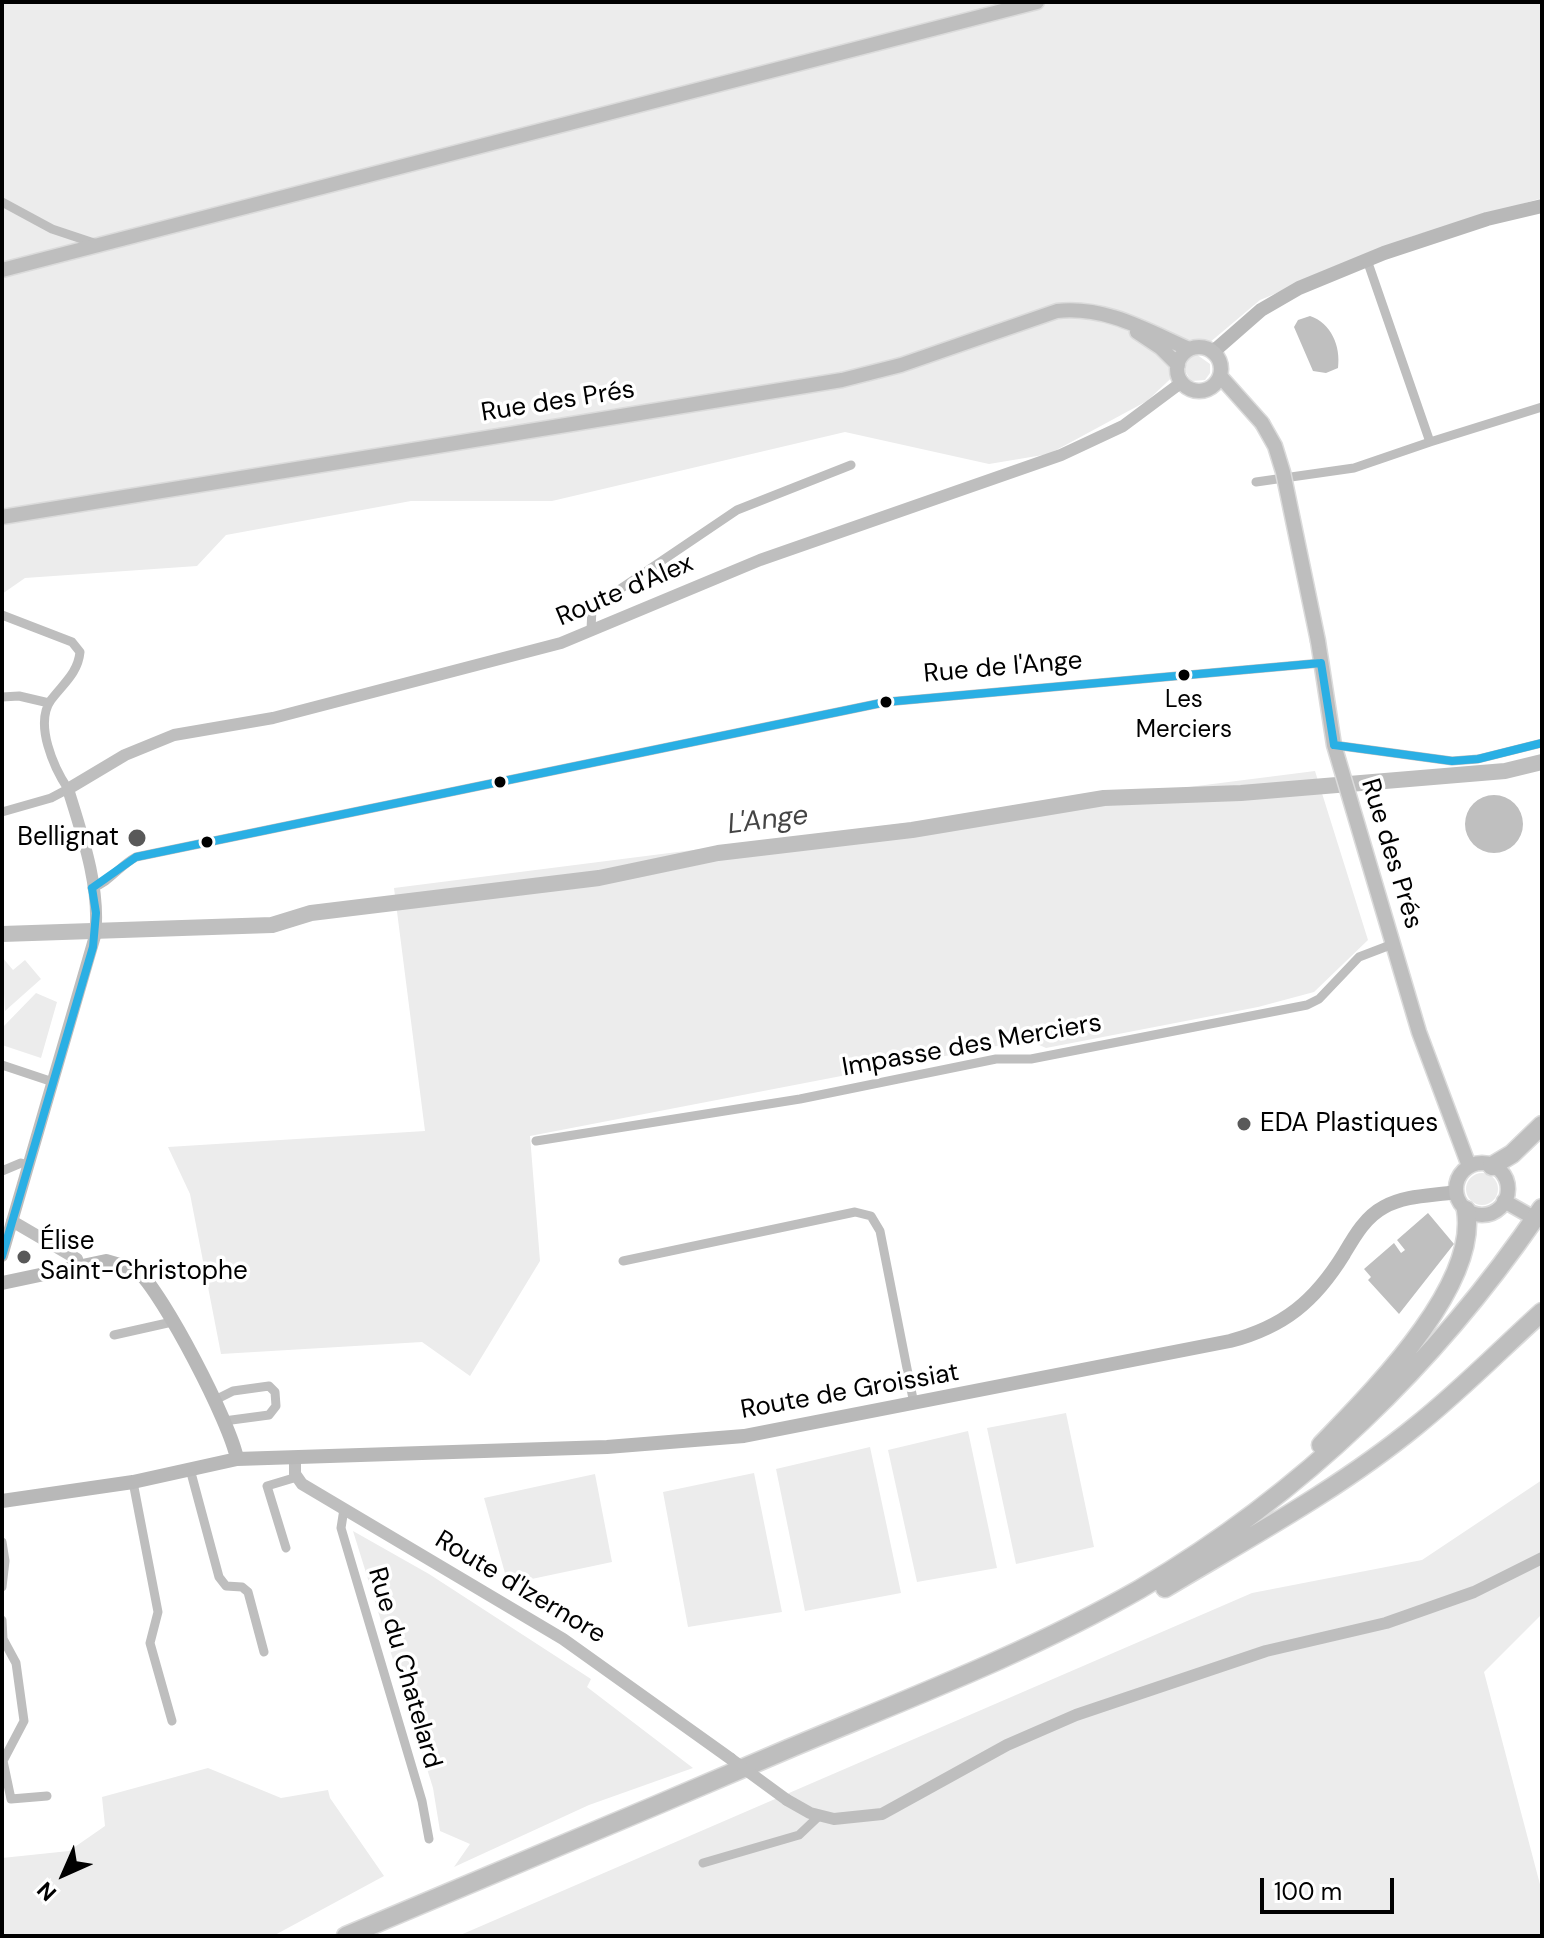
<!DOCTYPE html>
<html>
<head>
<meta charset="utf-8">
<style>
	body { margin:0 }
	#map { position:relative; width:1544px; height:1938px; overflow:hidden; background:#fff; font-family:"DM Sans",sans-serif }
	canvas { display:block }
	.frame { position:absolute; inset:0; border:4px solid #000; pointer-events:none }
	.north { position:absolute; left:24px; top:1834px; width:80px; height:80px; -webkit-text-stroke:6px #fff; paint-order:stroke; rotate:225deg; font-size:22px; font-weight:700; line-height:32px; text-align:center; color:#000 }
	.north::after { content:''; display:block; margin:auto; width:28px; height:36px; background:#000; clip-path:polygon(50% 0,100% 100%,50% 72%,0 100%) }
	.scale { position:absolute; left:1260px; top:1878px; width:134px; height:36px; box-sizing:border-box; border:4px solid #000; border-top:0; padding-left:10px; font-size:24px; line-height:28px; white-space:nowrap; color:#000; -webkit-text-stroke:6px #fff; paint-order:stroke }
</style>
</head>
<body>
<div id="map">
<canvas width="1544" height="1938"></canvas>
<div class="frame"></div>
<div class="north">N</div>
<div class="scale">100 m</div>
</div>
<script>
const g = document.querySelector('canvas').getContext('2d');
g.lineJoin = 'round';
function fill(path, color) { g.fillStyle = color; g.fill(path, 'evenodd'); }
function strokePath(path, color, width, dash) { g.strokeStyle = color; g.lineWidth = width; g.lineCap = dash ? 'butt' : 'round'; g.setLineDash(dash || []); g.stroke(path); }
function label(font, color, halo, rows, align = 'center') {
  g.font = font + ' "DM Sans",sans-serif'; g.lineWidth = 7; g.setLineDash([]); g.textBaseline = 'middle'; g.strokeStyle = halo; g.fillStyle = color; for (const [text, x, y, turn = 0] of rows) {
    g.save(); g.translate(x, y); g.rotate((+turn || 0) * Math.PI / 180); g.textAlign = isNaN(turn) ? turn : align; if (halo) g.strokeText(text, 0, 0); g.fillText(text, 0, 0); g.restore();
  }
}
fill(new Path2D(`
	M2 2H1542V198L1413 236 1260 300 1196 354 1210 364V373L1205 380 1191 381 1183 367 1147 401 1049 454 989 464 845 432 552 501H411L226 535 197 566 25 578 2 594Z
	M1315 771 1368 940 1314 992 1258 1007 1046 1048 1028 1040 530 1136 540 1261 470 1376 422 1342 221 1354 190 1194 168 1147 425 1131 394 888Z
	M2 957 13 970 25 960 41 979 5 1011Z
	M36 993 57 1002 41 1058 2 1045V1028Z
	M1466 1189a16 16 0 1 1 32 0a16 16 0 1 1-32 0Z
	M1066 1413 1094 1547 1016 1564 987 1428Z
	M968 1431 997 1568 917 1582 888 1450Z
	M870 1447 901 1593 805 1611 776 1469Z
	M754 1473 782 1612 688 1627 663 1492Z
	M595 1474 612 1562 508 1584 484 1498Z
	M1542 1480V1614L1484 1672 1542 1892V1936H458L1252 1593 1422 1560Z
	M353 1531 429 1574 591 1679 587 1687 693 1768 589 1805 454 1867 470 1844 440 1831 433 1788Z
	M208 1768 281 1798 328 1790 330 1798 384 1876 273 1936H2V1858L69 1851 105 1826 102 1797Z`), '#ececec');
fill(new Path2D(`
	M1310 316C1331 323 1341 346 1338 368L1326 373 1313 371 1294 327 1298 320Z
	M1465 824a29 29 0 1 1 58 0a29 29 0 1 1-58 0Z
	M1428 1213 1454 1244 1399 1314 1368 1280 1371 1277 1364 1269 1394 1243 1401 1253 1405 1250 1397 1240Z`), '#bfbfbf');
strokePath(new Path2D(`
	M2 934 272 925 311 913 599 878 718 853 912 830 1104 798 1241 793 1505 771 1542 762`), '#bfbfbf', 16);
const primary = new Path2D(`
	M2 270 1037 2
	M1137 332 1161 348 1178 365
	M1177 369a22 22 0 1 1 44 0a22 22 0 1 1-44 0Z
	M1220 376 1262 423
	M2 517 842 380 901 365 1057 311C1106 306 1146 330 1189 349
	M1318 641 1334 745 1419 1032 1469 1166
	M1456 1189a26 26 0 1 1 52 0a26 26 0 1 1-52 0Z
	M1504 1201 1527 1214`);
const motorway = new Path2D(`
	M1492 1166 1512 1154 1542 1125
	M1321 1445C1371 1393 1479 1287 1466 1210
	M1165 1588C1250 1537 1339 1489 1416 1426 1460 1391 1500 1350 1542 1312
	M346 1936C494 1874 641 1812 788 1749 907 1699 1028 1653 1140 1589 1302 1494 1437 1363 1542 1208`);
strokePath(primary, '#dbdbdb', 17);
strokePath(motorway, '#dbdbdb', 21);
strokePath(new Path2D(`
	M2 202 52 229 97 244
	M1367 260 1430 442 1542 407
	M1256 482 1354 468 1430 442
	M2 615 72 642 80 652C78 673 63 684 51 700 34 724 54 768 68 789L51 798 2 812
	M591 630 592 608 737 510 851 465
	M2 697 19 696 49 703
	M1334 745 1452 761 1478 759 1542 743
	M92 888C110 882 119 866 136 857L886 702 1321 663
	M2 1065 53 1082
	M536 1141 800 1099 996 1059H1031L1307 1005 1319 999 1359 957 1393 944
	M2 1171 21 1163 29 1165
	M623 1261 855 1212 871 1216 880 1231 914 1404
	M114 1335 172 1322
	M215 1400 233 1391 269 1386 275 1392 276 1406 269 1415 224 1421
	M190 1469 219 1577 226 1586 242 1587 248 1592 264 1652
	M133 1482 158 1612 150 1643 172 1721
	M344 1509 341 1528 422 1801 429 1839
	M2 1542 5 1561 2 1587
	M286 1548 267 1486 297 1477
	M2 1620 3 1639 16 1663 24 1721 3 1761 11 1799 47 1796
	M703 1863 799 1835 819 1816`), '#bebebe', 9);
strokePath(new Path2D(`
	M12 1221 77 1259 79 1266
	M2 1256 95 936C101 889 82 834 68 789L125 755 174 735 273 718 561 643 760 560 1061 455 1123 426 1182 382
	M295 1457V1474L302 1484 563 1639 731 1759
	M787 1800 810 1813 834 1819 882 1814 1007 1745 1076 1715 1266 1651 1386 1623 1474 1592 1542 1558`), '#bebebe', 12);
strokePath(new Path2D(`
	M1213 352 1261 310 1299 288 1384 253 1487 219 1542 206
	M2 1283 106 1261 137 1270C163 1293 231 1424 237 1459
	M2 1501 133 1482 237 1459 607 1447 744 1436 1230 1341C1284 1327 1315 1301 1344 1254 1354 1237 1365 1217 1384 1207 1406 1195 1431 1196 1456 1192`), '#b8b8b8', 14);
strokePath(primary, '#bebebe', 14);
strokePath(motorway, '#bebebe', 18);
const primaryBridge = new Path2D(`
	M1262 423 1275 446 1283 472 1318 641`);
strokePath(primaryBridge, '#dbdbdb', 17, []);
strokePath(new Path2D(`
	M731 1759 787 1800`), '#bebebe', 12);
strokePath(primaryBridge, '#bebebe', 14);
strokePath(new Path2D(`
	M1321 663 1334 745
	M1334 745 1452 761 1478 759 1542 743
	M92 888 136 857 886 702 1321 663
	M2 1256 93 947 96 913 92 888`), '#2aafe4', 8);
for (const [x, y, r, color] of [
	[1184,675,7,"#000"],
	[886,702,7,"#000"],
	[500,782,7,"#000"],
	[137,838,10,"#595959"],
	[207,842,7,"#000"],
	[1244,1124,8,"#595959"],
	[24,1257,8,"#595959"]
]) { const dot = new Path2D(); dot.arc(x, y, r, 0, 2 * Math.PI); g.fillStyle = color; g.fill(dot); strokePath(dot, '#fff', 3); }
label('24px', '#000', '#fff', [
	["Les",1184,701],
	["Merciers",1184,731]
]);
label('26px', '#000', '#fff', [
	["Rue des Prés",558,402,-9],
	["Route d'Alex",625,591,-23],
	["Rue de l'Ange",1003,668,-5],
	["Rue des Prés",1391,854,73],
	["Impasse des Merciers",972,1046,-10],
	["Route de Groissiat",850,1392,-10],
	["Route d'Izernore",520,1588,31],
	["Rue du Chatelard",404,1668,74]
]);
label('26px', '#000', '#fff', [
	["Bellignat",119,838,"right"],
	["EDA Plastiques",1260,1124],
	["Élise",40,1242],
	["Saint-Christophe",40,1272]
], 'left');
label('italic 28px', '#444', '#fff', [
	["L'Ange",768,821,-7]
]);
</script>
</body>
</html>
